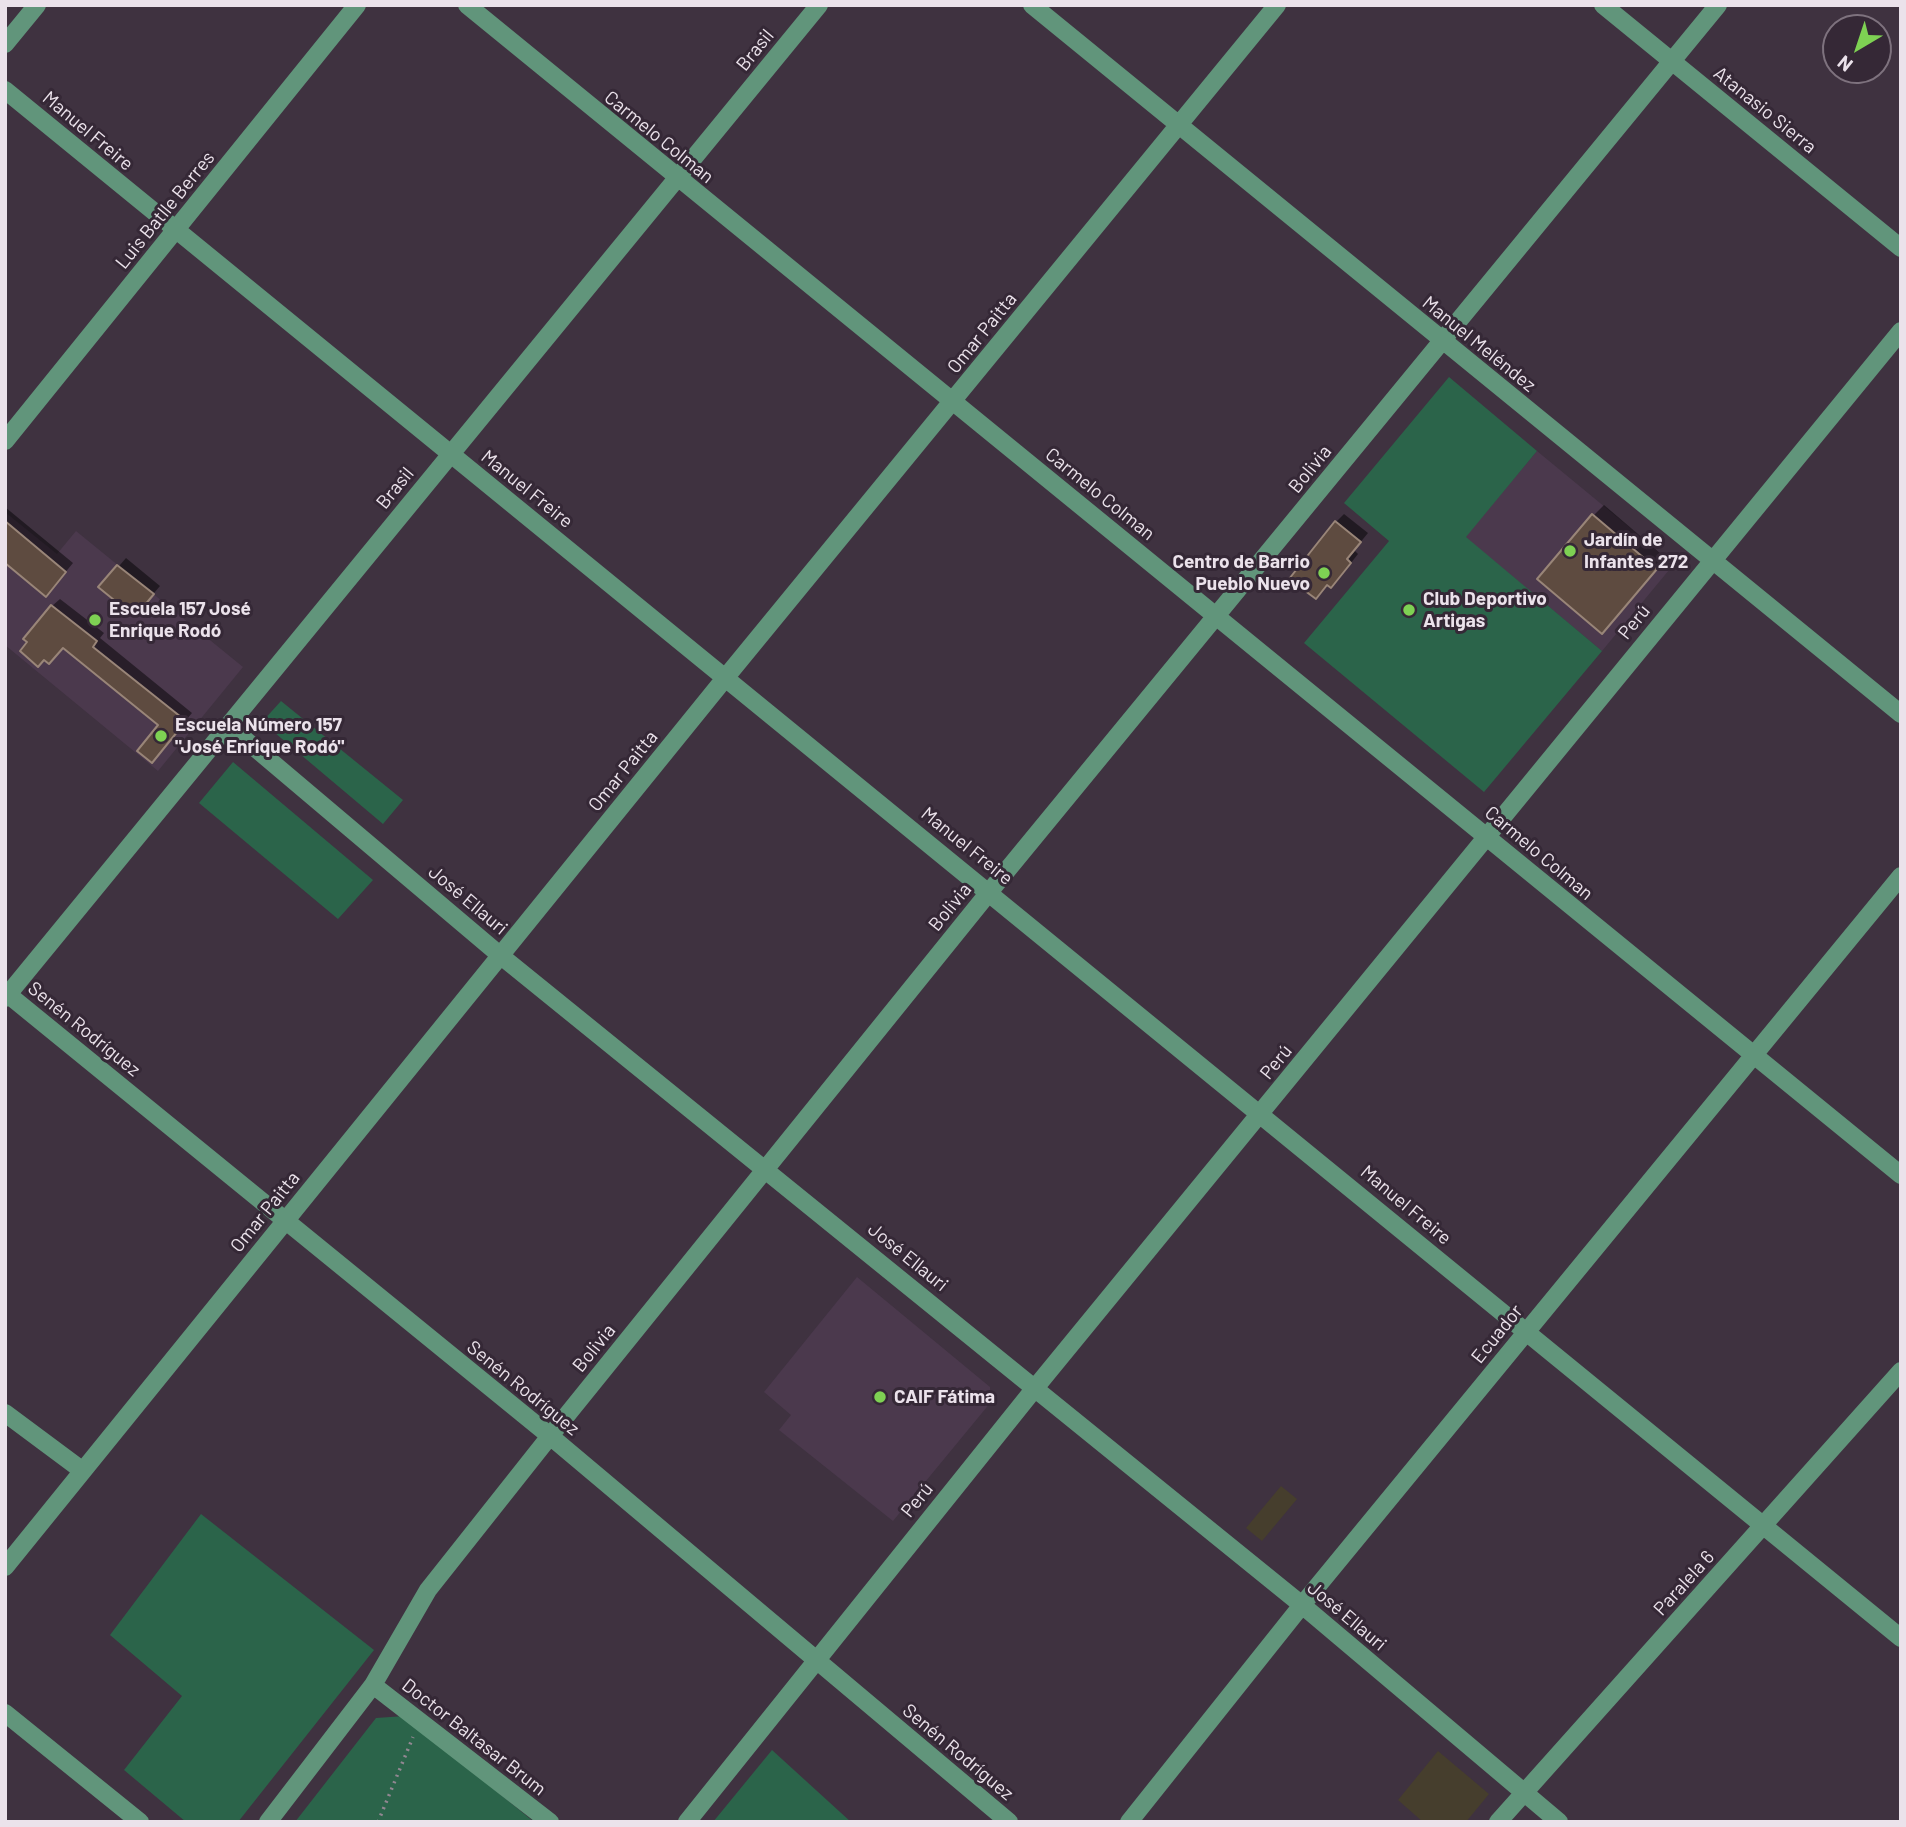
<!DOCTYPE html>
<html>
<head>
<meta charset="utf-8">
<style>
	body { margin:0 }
	#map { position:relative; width:1906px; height:1827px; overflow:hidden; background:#3f3240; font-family:Barlow,sans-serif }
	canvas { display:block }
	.frame { position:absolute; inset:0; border:7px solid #ebe2eb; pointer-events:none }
	.north { position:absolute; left:1822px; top:14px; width:70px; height:70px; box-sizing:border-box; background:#352836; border:2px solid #7e727e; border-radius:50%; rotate:219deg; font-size:19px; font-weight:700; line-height:28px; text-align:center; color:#ebe2eb }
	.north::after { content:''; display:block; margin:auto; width:24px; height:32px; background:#7ed153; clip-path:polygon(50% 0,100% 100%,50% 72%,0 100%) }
</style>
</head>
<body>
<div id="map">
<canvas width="1906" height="1827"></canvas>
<div class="frame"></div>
<div class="north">N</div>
</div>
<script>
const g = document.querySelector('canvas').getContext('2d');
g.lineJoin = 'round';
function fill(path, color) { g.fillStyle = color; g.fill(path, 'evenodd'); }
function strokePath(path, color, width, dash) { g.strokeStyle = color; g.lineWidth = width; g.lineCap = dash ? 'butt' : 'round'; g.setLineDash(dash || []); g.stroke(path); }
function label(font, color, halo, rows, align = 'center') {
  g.font = font + ' Barlow,sans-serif'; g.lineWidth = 6; g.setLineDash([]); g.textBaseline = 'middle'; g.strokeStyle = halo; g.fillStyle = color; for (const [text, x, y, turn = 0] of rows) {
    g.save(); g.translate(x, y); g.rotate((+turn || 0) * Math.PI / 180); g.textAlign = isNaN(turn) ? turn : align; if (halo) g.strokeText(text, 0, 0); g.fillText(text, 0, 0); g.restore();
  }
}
fill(new Path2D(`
	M1281 1486 1297 1499 1262 1541 1246 1528Z
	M1438 1751 1489 1794 1466 1822H1423L1398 1800Z`), '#463e2d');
fill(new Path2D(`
	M1537 451 1674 564 1602 651 1465 537Z
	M5 512 57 554 76 531 243 667 158 771 5 645Z
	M857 1277 990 1387 991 1402 893 1521 779 1430 791 1415 764 1392Z`), '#4b394d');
fill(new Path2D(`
	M1449 377 1537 451 1466 537 1602 651 1484 792 1304 643 1389 541 1344 503Z
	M281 701 403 800 383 824 262 722Z
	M233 762 373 880 338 919 199 803Z
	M201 1514 374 1650 238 1822H186L124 1770 182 1696 110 1635Z
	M405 1716 534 1822H295L376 1718Z
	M772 1750 851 1822H713Z`), '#2b644a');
fill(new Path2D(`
	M1604 505 1666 558 1613 621 1593 516Z
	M5 507 73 563 54 586 5 560Z
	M1344 514 1368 533 1354 550 1358 554 1339 578 1336 522Z
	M126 558 160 586 143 606 101 587Z
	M60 599 104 633 100 638 192 713 159 752 161 725 64 646 52 606Z`), '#0007');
const building = new Path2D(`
	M1592 514 1657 569 1602 634 1537 579Z
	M5 521 66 572 46 597 5 563Z
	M1335 521 1361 542 1347 559 1351 563 1331 588 1327 585 1316 599 1289 579Z
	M117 565 154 594 135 617 98 587Z
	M51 605 97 641 93 647 186 721 152 763 137 751 158 725 63 648 49 664 44 660 38 667 20 651 27 642 23 639Z`);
fill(building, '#5e4b40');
strokePath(building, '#998578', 2);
strokePath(new Path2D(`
	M378 1822 413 1737`), '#928792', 3.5, [2, 5]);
strokePath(new Path2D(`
	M467 5 1901 1175
	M1032 5 1901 714
	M1603 5 1901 248
	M5 44 37 5
	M5 90 1901 1638
	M5 441 357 5
	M229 726 501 956 1302 1605 1559 1822
	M5 992 550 1436 1009 1822
	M5 998 819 5
	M5 1413 83 1471
	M5 1567 726 677 1277 5
	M373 1685 550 1822
	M5 1713 140 1822
	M268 1822 373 1685 428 1590 550 1436 990 891 1718 5
	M687 1822 1035 1388 1901 331
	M1129 1822 1302 1605 1901 876
	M1498 1822 1901 1371`), '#61957b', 18);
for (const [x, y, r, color] of [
	[1570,551,7,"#7ed153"],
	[1324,573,7,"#7ed153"],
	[1409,610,7,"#7ed153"],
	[95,620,7,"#7ed153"],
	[161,736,7,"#7ed153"],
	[880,1397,7,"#7ed153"]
]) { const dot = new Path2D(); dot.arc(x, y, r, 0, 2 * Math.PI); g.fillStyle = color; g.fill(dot); strokePath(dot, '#352836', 2.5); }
label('19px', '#ebe2eb', '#352836', [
	["Brasil",755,50,-51],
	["Atanasio Sierra",1765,110,39],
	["Manuel Freire",88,131,40],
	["Carmelo Colman",659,137,39],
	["Luis Batlle Berres",165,210,-51],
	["Omar Paitta",982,333,-51],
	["Manuel Meléndez",1479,344,39],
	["Bolivia",1310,469,-51],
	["Brasil",395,488,-51],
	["Manuel Freire",527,489,39],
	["Carmelo Colman",1100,494,39],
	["Perú",1634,622,-51],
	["Omar Paitta",623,771,-51],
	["Manuel Freire",967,846,39],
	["Carmelo Colman",1539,853,40],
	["José Ellauri",468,900,40],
	["Bolivia",950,907,-51],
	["Senén Rodríguez",84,1029,39],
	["Perú",1276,1062,-51],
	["Manuel Freire",1406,1205,40],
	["Omar Paitta",265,1212,-51],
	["José Ellauri",908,1257,39],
	["Ecuador",1497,1334,-51],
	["Bolivia",594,1348,-51],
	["Senén Rodríguez",523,1388,39],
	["Perú",917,1500,-51],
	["Paralela 6",1684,1583,-48],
	["José Ellauri",1347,1616,40],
	["Doctor Baltasar Brum",474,1737,38],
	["Senén Rodríguez",958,1752,40]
]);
label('bold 19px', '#ebe2eb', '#352836', [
	["Jardín de",1584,540],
	["Infantes 272",1584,562],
	["Centro de Barrio",1310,562,"right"],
	["Pueblo Nuevo",1310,584,"right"],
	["Club Deportivo",1423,599],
	["Artigas",1423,621],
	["Escuela 157 José",109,609],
	["Enrique Rodó",109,631],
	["Escuela Número 157",175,725],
	["\"José Enrique Rodó\"",175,747],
	["CAIF Fátima",894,1397]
], 'left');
</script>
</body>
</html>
